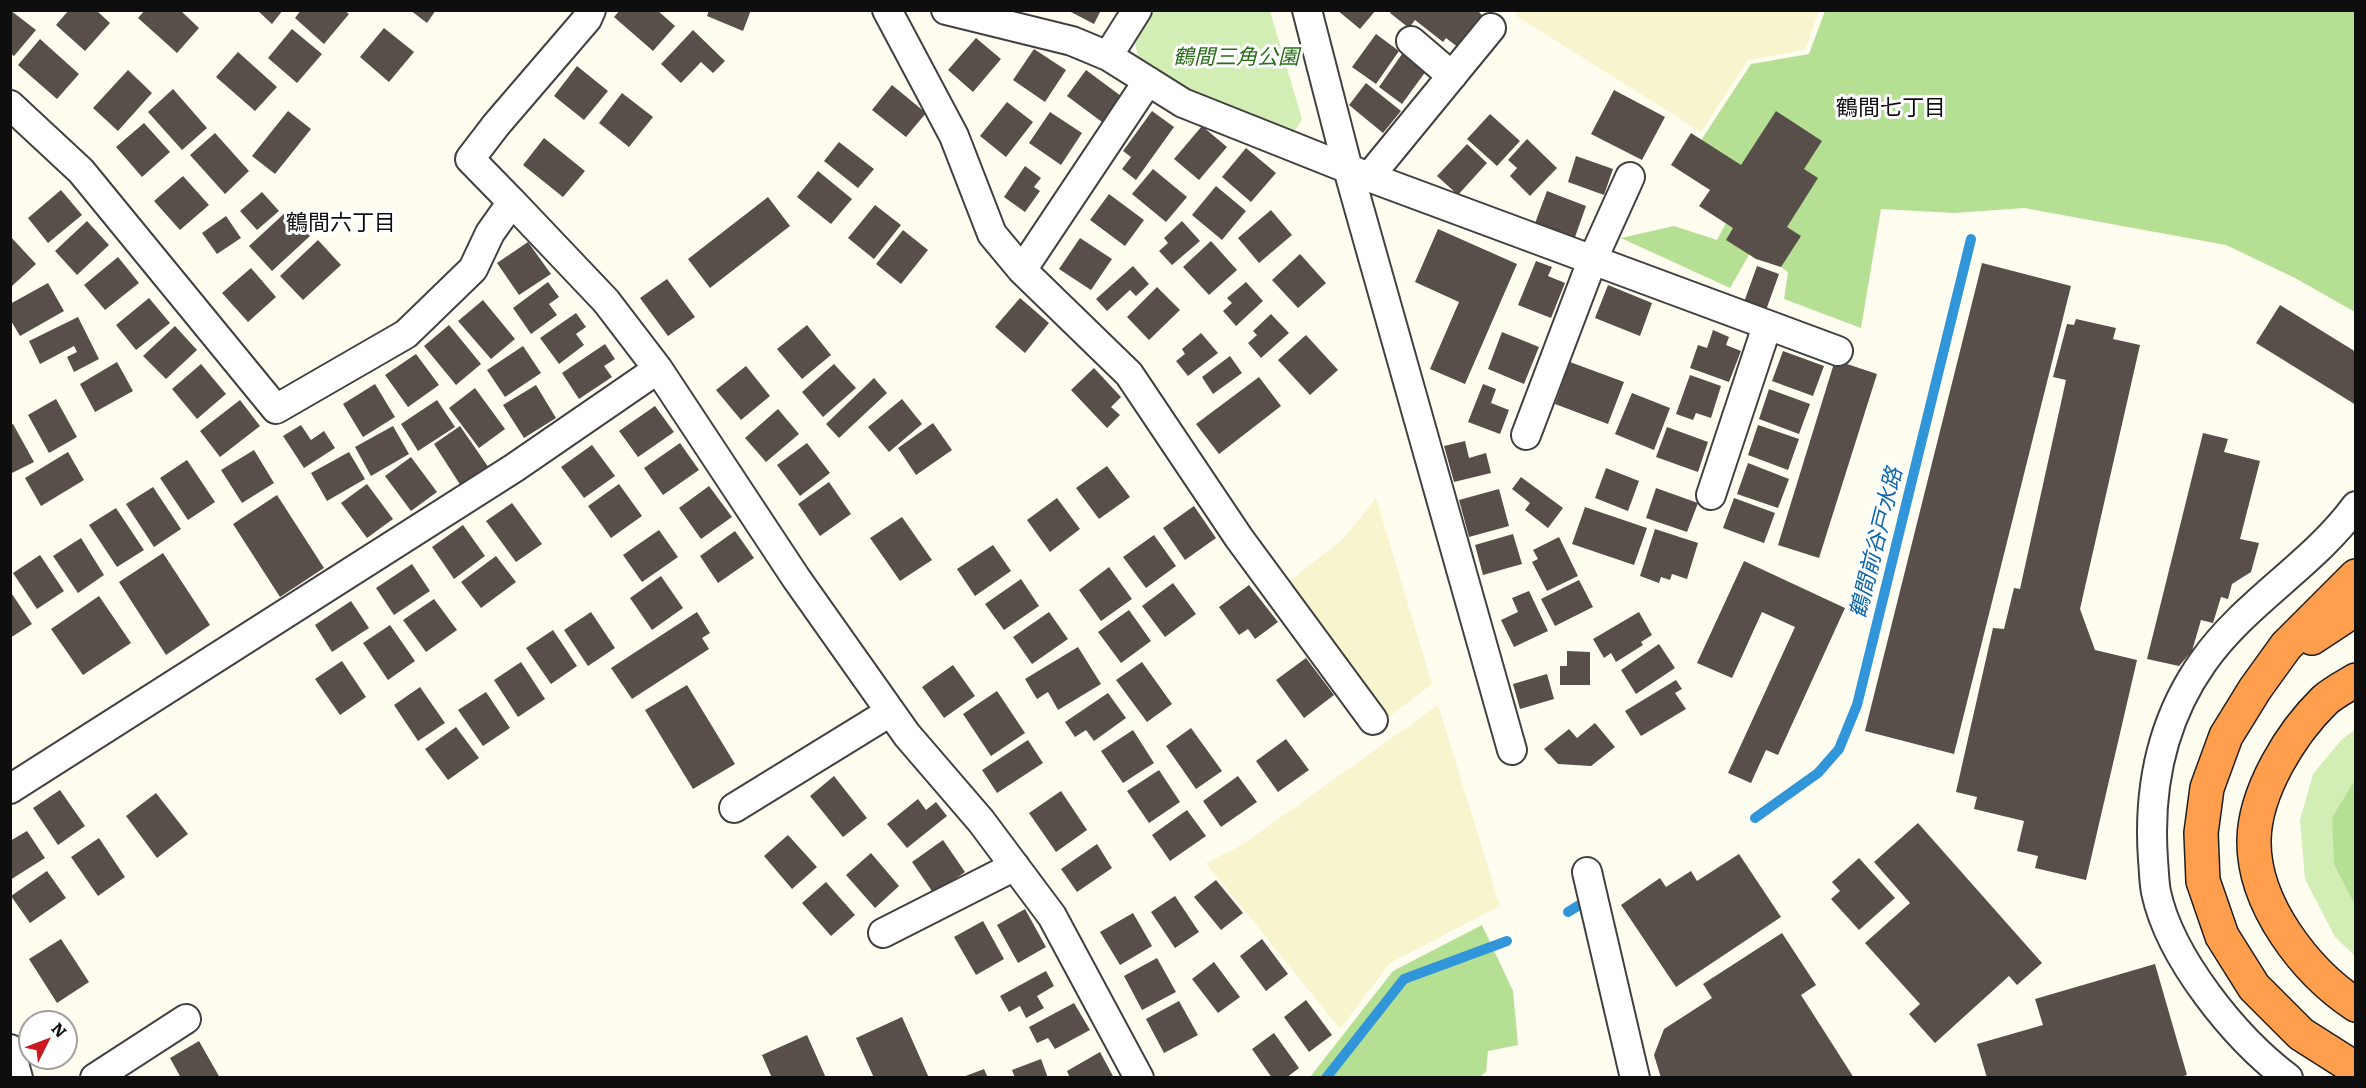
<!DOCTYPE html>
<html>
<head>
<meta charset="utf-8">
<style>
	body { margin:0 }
	#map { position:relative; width:2366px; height:1088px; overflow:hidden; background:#fffcf0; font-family:Literata,serif }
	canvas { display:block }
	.frame { position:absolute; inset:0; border:12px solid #0e0e0e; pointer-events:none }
	.north { position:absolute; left:18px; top:1010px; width:60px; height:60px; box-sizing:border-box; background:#fff; border:2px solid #9f9f9f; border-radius:50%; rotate:48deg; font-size:16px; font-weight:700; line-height:24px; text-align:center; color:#0e0e0e }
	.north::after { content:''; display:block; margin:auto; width:21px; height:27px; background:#cc1921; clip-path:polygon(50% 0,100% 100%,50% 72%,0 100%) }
</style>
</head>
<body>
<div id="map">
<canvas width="2366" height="1088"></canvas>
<div class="frame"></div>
<div class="north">N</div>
</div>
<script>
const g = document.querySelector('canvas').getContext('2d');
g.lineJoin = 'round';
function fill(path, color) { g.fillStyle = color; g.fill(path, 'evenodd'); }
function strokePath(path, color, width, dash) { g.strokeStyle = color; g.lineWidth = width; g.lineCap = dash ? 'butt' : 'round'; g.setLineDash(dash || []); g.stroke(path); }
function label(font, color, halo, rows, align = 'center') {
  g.font = font + ' Literata,"Noto Sans JP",serif'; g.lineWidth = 6; g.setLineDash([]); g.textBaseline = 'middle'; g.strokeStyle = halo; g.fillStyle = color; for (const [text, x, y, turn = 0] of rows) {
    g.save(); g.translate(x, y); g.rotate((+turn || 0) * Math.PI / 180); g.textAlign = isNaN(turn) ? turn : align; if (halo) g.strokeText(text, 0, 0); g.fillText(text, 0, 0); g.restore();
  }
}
fill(new Path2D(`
	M1520 10H1819V11L1805 50 1748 60 1701 132 1515 15Z
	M1376 498 1432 684 1387 718 1287 583 1344 538Z
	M1438 705 1500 906 1390 963 1340 1029 1206 863 1242 845Z`), '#f8f4cd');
fill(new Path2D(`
	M1152 11H1270L1302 119 1294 132 1189 90 1139 58 1134 41Z
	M2355 730V956L2335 937 2305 879 2300 820 2313 774 2342 739Z`), '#d2eeb5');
fill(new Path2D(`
	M1825 11H2355V312L2295 278 2226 245 2024 208 1954 213 1881 209 1861 328 1784 299 1788 272 1753 248 1730 288 1621 238 1674 226 1717 240 1736 204V174L1696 148 1751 64 1809 54Z
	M2355 780V905L2334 864 2332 818Z
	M1482 925 1513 991 1518 1045 1488 1051 1486 1072 1480 1077H1310L1393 971Z`), '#b5e093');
strokePath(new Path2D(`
	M1755 818 1818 773 1839 749 1857 705 1971 239
	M1568 912 1581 904
	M1326 1078 1404 979 1507 941`), '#3095d9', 10);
fill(new Path2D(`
	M10 10 36 30 14 56 10 53Z
	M69 10H96L110 23 85 51 56 25Z
	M145 10H180L199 28 177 53 138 18Z
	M257 10H283L272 24Z
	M301 10H344L349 14 324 44 295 18Z
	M410 10H436L427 23Z
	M620 10H657L675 26 653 51 614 17Z
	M709 10H751L743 31 707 16Z
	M1067 10H1101L1094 24Z
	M1337 10H1376L1360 29Z
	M1392 10H1477L1484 17 1459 48 1446 38 1443 42 1415 20 1409 28 1390 13Z
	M384 28 414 52 389 82 360 57Z
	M292 29 322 54 297 83 268 58Z
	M693 30 725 61 713 73 701 62 681 83 661 64Z
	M1376 34 1399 51 1376 84 1352 67Z
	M976 38 1001 59 973 92 948 70Z
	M40 39 79 74 57 99 18 65Z
	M1034 49 1066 70 1045 102 1013 80Z
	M238 52 277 87 255 111 216 77Z
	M1402 54 1426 71 1402 104 1379 87Z
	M577 66 608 91 584 120 554 96Z
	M128 70 152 93 118 131 93 108Z
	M1086 70 1121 96 1102 122 1067 96Z
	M1366 83 1401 111 1383 133 1349 105Z
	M892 85 926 113 906 137 872 110Z
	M173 89 207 128 182 150 148 112Z
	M1614 90 1665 117 1642 160 1591 134Z
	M622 93 653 117 629 147 599 123Z
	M1007 102 1033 122 1006 157 980 136Z
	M288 111 311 129 275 174 252 156Z
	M1152 111 1174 127 1136 180 1122 169 1131 157 1123 151Z
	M1776 111 1822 141 1804 169 1818 178 1787 227 1801 236 1781 267 1756 259 1726 240 1733 228 1699 206 1710 190 1671 165 1691 133 1741 165Z
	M1050 112 1082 133 1061 165 1029 143Z
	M1490 114 1520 141 1497 166 1467 139Z
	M144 123 170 152 142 177 116 147Z
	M1202 126 1227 147 1199 180 1174 159Z
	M215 133 249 171 225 194 190 155Z
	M544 138 585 171 563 197 523 165Z
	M1527 139 1557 168 1530 196 1510 176 1517 168 1508 160Z
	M839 142 874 169 858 188 824 161Z
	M1467 144 1487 163 1458 195 1437 176Z
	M1246 148 1276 173 1251 202 1222 177Z
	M1576 156 1613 169 1604 195 1568 182Z
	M1025 166 1041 178 1034 187 1040 191 1025 212 1004 197Z
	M1153 169 1187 197 1166 222 1132 194Z
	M818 171 852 199 831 224 797 197Z
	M183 176 209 205 180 230 154 201Z
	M1216 186 1246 211 1222 240 1192 215Z
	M61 190 82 215 48 243 28 218Z
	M1547 191 1586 206 1574 240 1534 226Z
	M262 192 279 211 257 230 240 211Z
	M1109 194 1144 220 1125 246 1090 220Z
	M768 197 790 226 710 288 688 259Z
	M875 205 901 225 874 259 848 238Z
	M1271 210 1292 235 1259 263 1238 238Z
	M287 211 310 236 272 271 249 246Z
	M226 216 241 238 217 254 202 233Z
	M87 221 109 245 77 275 55 251Z
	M1182 221 1200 241 1172 265 1159 251 1168 243 1164 238Z
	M1438 229 1517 264 1465 384 1430 369 1459 302 1415 282Z
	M903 230 928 250 901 284 876 264Z
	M10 236 36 264 12 286 10 284Z
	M1080 238 1112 259 1091 290 1059 269Z
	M318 240 341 265 303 300 280 276Z
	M1211 241 1237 270 1209 295 1183 267Z
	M528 242 551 274 519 295 497 263Z
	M1300 254 1326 283 1298 308 1272 280Z
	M118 257 139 283 105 310 84 285Z
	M1536 261 1552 267 1548 276 1565 283 1551 318 1518 305Z
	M1982 263 2071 286 1954 754 1865 731Z
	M1133 266 1149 284 1136 296 1130 290 1107 311 1096 299Z
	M1757 266 1779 274 1765 313 1743 305Z
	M251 268 276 297 248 322 222 293Z
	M667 279 695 317 668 336 640 298Z
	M548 282 559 297 549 304 557 315 531 334 513 308Z
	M1246 282 1263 301 1236 326 1223 311 1232 303 1227 298Z
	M48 283 64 311 20 336 10 319V304Z
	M1608 285 1652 303 1640 336 1595 318Z
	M1157 287 1180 310 1149 340 1127 317Z
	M149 298 170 323 136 350 116 325Z
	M1020 298 1049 323 1025 353 995 327Z
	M483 300 515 339 491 359 458 321Z
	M2280 305 2356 352V405L2256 343Z
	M576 313 586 327 576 334 584 345 559 364 540 338Z
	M1271 314 1289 333 1261 358 1248 343 1257 335 1253 331Z
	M78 317 99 359 74 372 67 357 77 352 74 346 40 364 29 341Z
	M2076 319 2116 328 2113 339 2140 345 2080 609 2095 650 2137 660 2086 880 2035 868 2038 856 2017 851 2024 821 1974 809 1977 797 1956 792 1993 628 2004 629 2014 588 2020 589 2066 380 2053 377 2067 324 2074 325Z
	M449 325 481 364 456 385 424 346Z
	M807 325 831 355 802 379 777 349Z
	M175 326 197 350 166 379 143 356Z
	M1713 330 1729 337 1726 345 1741 351 1729 382 1690 368 1698 345 1707 348Z
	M1502 332 1539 347 1524 384 1488 369Z
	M1201 333 1218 353 1188 376 1176 361 1185 354 1182 349Z
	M1306 335 1338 370 1310 395 1278 360Z
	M605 344 615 359 604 366 612 377 579 399 562 373Z
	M523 346 541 373 505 397 487 370Z
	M1783 351 1824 366 1813 396 1772 381Z
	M416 354 439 385 408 407 385 375Z
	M1230 356 1242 373 1213 394 1202 377Z
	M1835 360 1877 374 1819 558 1778 545Z
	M117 362 133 391 95 412 80 384Z
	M1570 362 1624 382 1608 424 1555 404Z
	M201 364 226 394 197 419 172 389Z
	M834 364 856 388 823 417 802 392Z
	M746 366 770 396 741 420 716 390Z
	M1094 368 1121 397 1111 407 1120 415 1107 428 1071 390Z
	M1690 375 1721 386 1711 418 1696 413 1693 420 1676 414Z
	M1259 377 1281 406 1219 454 1196 424Z
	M874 378 887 393 839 438 826 424Z
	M375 384 395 417 363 437 343 404Z
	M1483 384 1496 389 1491 403 1509 410 1500 434 1468 422Z
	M536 385 556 418 524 438 503 405Z
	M475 388 505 429 479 448 449 408Z
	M1769 389 1810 404 1799 434 1759 419Z
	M1632 393 1670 408 1654 450 1615 434Z
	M56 399 77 437 49 453 28 415Z
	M902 399 922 424 889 452 868 427Z
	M240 400 260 426 220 457 200 431Z
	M437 400 455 427 418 451 401 424Z
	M655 406 674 432 638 457 619 431Z
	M778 409 799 434 766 462 745 438Z
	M933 423 952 450 916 475 898 448Z
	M13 424 34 462 10 474V425Z
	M301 425 311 440 324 431 335 448 304 468 283 436Z
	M1758 425 1799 439 1788 470 1748 455Z
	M393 426 409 454 371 476 355 447Z
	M460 426 489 468 461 486 434 444Z
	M1667 427 1708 442 1698 472 1656 457Z
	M2203 433 2228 439 2224 452 2260 461 2240 539 2259 543 2251 572 2232 584 2228 599 2221 597 2213 623 2201 620 2192 651 2179 666 2147 659Z
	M1465 441 1469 458 1486 453 1491 473 1454 482 1444 446Z
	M680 443 699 470 663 495 644 468Z
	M807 443 830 473 800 496 777 465Z
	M592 445 615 476 584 498 561 467Z
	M254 450 274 483 242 503 221 470Z
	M68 452 84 480 41 506 25 478Z
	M349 452 365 479 327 501 311 473Z
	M411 457 437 492 411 511 385 476Z
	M187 460 215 502 188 520 160 478Z
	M1748 463 1789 479 1778 508 1737 494Z
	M1107 466 1130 497 1099 519 1076 488Z
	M1606 468 1639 481 1628 511 1595 498Z
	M1521 477 1563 508 1548 528 1525 510 1530 503 1512 489Z
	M829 482 851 514 820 536 798 504Z
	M367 484 393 519 367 538 341 503Z
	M619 484 642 516 611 538 588 506Z
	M709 486 732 517 701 539 679 508Z
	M153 487 181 529 154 547 126 504Z
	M1656 488 1698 503 1687 532 1646 518Z
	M1499 489 1509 526 1469 537 1459 500Z
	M277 495 324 568 280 597 233 524Z
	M1057 498 1080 529 1050 552 1027 520Z
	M1734 498 1775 513 1764 543 1723 528Z
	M512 503 542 544 516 562 486 521Z
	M1194 506 1216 538 1185 560 1163 528Z
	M1585 507 1647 528 1634 565 1572 544Z
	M116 508 144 550 117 567 89 525Z
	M902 517 932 560 900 581 870 538Z
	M463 525 485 556 454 579 432 547Z
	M1655 529 1698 543 1687 579 1672 574 1670 580 1661 577 1659 583 1640 576Z
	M659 530 678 557 642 582 623 555Z
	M735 531 754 558 718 583 700 556Z
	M1513 534 1522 564 1483 575 1475 545Z
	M1154 535 1176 566 1146 588 1123 557Z
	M1559 537 1578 576 1547 591 1532 562 1538 559 1533 550Z
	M81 538 104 575 78 593 53 556Z
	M993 545 1011 571 975 596 957 569Z
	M163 553 210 625 166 655 119 582Z
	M40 555 64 591 37 609 13 573Z
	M496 556 516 582 481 608 461 582Z
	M1744 561 1845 608 1778 755 1766 750 1751 783 1728 773 1795 627 1762 612 1732 678 1697 663Z
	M412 564 430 591 394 615 376 588Z
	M1109 567 1132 599 1101 621 1079 590Z
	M661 576 683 608 652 630 630 598Z
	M1021 579 1039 606 1004 630 985 604Z
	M1579 580 1593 607 1555 626 1541 599Z
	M1173 583 1196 614 1165 637 1142 606Z
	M1249 585 1278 622 1255 639 1248 629 1239 635 1219 607Z
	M10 591 32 624 10 638Z
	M1529 591 1548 631 1514 647 1501 620 1518 612 1512 598Z
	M99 596 131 643 83 675 51 629Z
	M434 599 457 630 426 652 403 620Z
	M351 601 369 628 332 652 315 625Z
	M1129 610 1151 641 1121 663 1098 632Z
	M591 612 615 648 588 666 564 630Z
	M697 612 710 633 702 638 709 649 632 699 611 668Z
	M1049 612 1068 639 1032 664 1013 637Z
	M1639 612 1652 635 1641 642 1643 645 1616 662 1611 653 1604 658 1593 639Z
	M390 625 415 661 388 680 363 643Z
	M553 630 577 666 551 684 526 648Z
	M1659 644 1675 668 1636 694 1621 670Z
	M1078 647 1101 684 1058 710 1048 692 1037 699 1025 679Z
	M1567 651 1590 652V685H1560V666H1567Z
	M1306 658 1334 695 1304 718 1276 680Z
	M342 661 366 697 340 715 315 679Z
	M521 662 545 699 518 717 494 680Z
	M1142 662 1172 704 1147 722 1116 680Z
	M953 665 975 696 944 718 922 687Z
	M1547 674 1554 699 1520 709 1513 684Z
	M1676 680 1682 689 1675 693 1686 709 1641 736 1625 711Z
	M687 685 735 764 693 789 645 710Z
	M420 687 445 723 418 741 394 705Z
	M997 691 1025 733 991 756 963 714Z
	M486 692 510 728 483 746 458 710Z
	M1108 693 1126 718 1094 741 1086 730 1075 737 1065 722Z
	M1595 723 1615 747 1591 766 1558 764 1544 749 1569 729 1577 738Z
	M456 727 479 758 448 780 425 749Z
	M1191 728 1222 771 1196 789 1166 746Z
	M1133 730 1154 763 1123 783 1101 751Z
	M1286 739 1309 770 1278 792 1256 761Z
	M1028 740 1043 763 997 793 982 770Z
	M1159 770 1180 802 1149 823 1127 791Z
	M834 776 867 818 843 837 810 796Z
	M1238 776 1257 802 1221 827 1203 801Z
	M60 790 85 826 58 845 33 808Z
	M1061 791 1087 830 1056 852 1029 813Z
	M156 793 188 834 157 858 126 816Z
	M918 799 926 810 936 802 947 816 907 848 887 824Z
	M1187 810 1206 836 1170 861 1152 835Z
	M1918 823 2042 963 2017 985 2009 976 1935 1043 1909 1014 1920 1004 1865 943 1910 903 1874 862Z
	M27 831 45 858 10 880V841Z
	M788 835 817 867 792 889 764 856Z
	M99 838 125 877 98 896 71 857Z
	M943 840 965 872 934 894 912 862Z
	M1097 844 1112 868 1077 892 1061 869Z
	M871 853 899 886 875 908 846 875Z
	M1739 854 1781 917 1676 987 1621 905 1660 878 1666 887 1691 871 1697 881Z
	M1859 858 1895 898 1859 930 1831 899 1840 891 1832 882Z
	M47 871 66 898 30 923 11 896Z
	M1216 880 1243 913 1221 930 1194 897Z
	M826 882 855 915 831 936 802 903Z
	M1175 896 1199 932 1175 948 1151 912Z
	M1025 909 1046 947 1018 963 997 925Z
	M1133 913 1152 946 1120 965 1100 932Z
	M983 921 1004 959 976 975 954 937Z
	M1782 933 1816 985 1801 995 1854 1078H1661L1654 1055 1664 1029 1712 998 1703 984Z
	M61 939 89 982 57 1003 29 959Z
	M1262 939 1288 974 1266 991 1240 956Z
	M1157 958 1176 992 1142 1010 1124 976Z
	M1214 962 1240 997 1218 1013 1192 979Z
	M2155 964 2187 1075 2177 1078H1987L1977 1044 2043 1025 2035 999Z
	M1046 971 1054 986 1037 996 1044 1008 1026 1018 1020 1006 1009 1012 1000 996Z
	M1306 1000 1332 1035 1309 1052 1284 1017Z
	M1179 1001 1198 1035 1164 1053 1146 1019Z
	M1074 1003 1090 1030 1055 1049 1048 1038 1037 1043 1029 1027Z
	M902 1017 929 1078H874L856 1038Z
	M1274 1033 1299 1068 1286 1078H1272L1252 1049Z
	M807 1035 826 1078H772L762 1055Z
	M199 1041 220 1078H181L170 1058Z
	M1100 1052 1114 1078H1070L1067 1071Z
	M1041 1059 1048 1078H1015L1012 1070Z
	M984 1069 988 1078H963V1077Z`), '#584f4a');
const minor = new Path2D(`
	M887 10 954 136 992 234 1022 270 1129 374 1239 538 1373 720
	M946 10 1072 41 1108 56 1183 103 1369 177 1838 351
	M1307 10 1348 169 1512 750
	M1411 41 1452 76
	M1108 56 1137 10
	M10 105 81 171 276 409 406 334 473 269 490 233 512 202 470 159 496 125 587 19 591 10
	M1369 177 1491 28
	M512 202 606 301 658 369
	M1022 270 1148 81
	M1526 435 1592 261 1630 177
	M1711 495 1767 326
	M10 789 514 468 658 369 796 578 907 735 981 821 1052 916 1139 1078
	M734 808 890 712
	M1587 872 1635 1078
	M883 933 1015 866
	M10 1049 18 1078
	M95 1078 186 1019
	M2288 1078C2235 1038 2170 958 2156 892 2154 882 2154 870 2153 860 2148 789 2162 720 2203 662 2245 602 2313 565 2356 506`);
const motorway = new Path2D(`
	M2356 576 2286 646 2255 689 2226 736 2207 788 2201 833 2203 881 2222 936 2254 987 2301 1034 2356 1069
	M2312 638 2356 609
	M2356 680C2346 686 2334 692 2325 700 2291 733 2255 791 2254 840 2253 904 2305 971 2356 1005`);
strokePath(minor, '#414141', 32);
strokePath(motorway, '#1f1f1f', 36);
strokePath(minor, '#fff', 28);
strokePath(motorway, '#ff9f4e', 33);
label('italic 21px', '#2a6d18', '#fff', [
	["鶴間三角公園",1236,58]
]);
label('22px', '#0e0e0e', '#fff', [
	["鶴間七丁目",1891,109],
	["鶴間六丁目",341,224]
]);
label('italic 22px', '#0c66ac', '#fff', [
	["鶴間前谷戸水路",1877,543,-76]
]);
</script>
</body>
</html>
